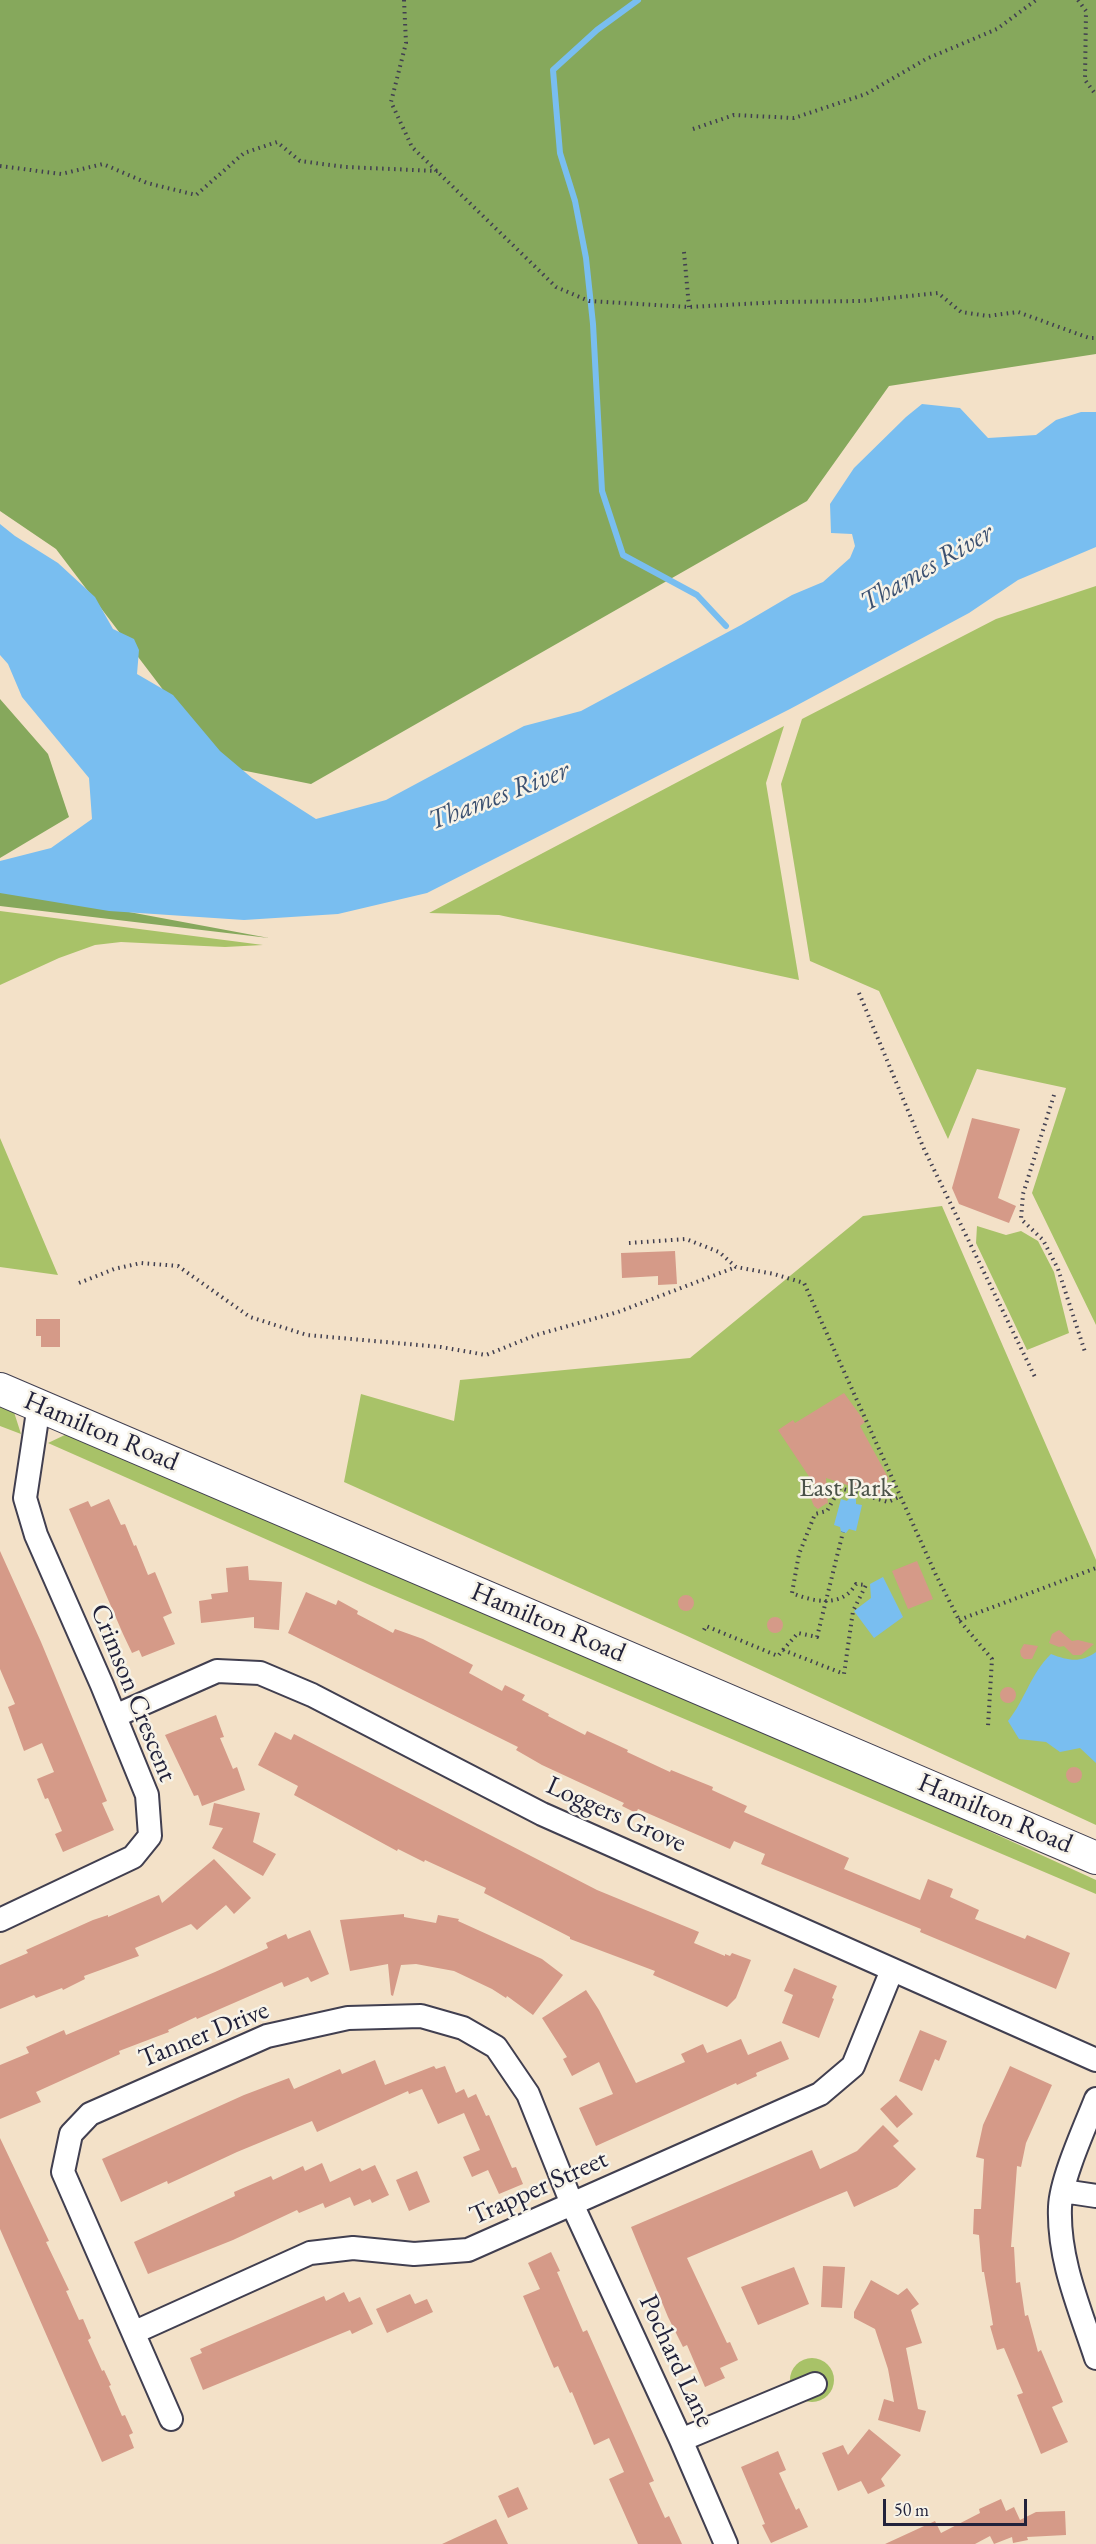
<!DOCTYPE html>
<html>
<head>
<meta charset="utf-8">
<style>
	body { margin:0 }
	#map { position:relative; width:1096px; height:2544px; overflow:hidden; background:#f3e1c8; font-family:"EB Garamond",serif }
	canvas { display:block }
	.scale { position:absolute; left:883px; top:2499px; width:144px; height:27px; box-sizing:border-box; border:3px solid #22223b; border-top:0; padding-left:8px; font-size:18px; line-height:21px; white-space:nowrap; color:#22223b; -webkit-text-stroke:4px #f7f3e8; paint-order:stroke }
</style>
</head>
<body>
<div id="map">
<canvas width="1096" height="2544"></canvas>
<div class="scale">50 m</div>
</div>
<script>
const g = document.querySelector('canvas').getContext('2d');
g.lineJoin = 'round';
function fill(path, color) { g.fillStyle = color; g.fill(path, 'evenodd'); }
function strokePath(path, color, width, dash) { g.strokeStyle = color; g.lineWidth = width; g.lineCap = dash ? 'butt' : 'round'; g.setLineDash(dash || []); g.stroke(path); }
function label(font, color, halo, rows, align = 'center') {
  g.font = font + ' "EB Garamond",serif'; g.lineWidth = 5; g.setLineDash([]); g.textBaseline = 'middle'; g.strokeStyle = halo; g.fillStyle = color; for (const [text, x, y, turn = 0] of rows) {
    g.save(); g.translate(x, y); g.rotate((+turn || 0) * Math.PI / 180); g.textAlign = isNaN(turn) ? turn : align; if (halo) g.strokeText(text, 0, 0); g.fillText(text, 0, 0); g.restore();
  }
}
fill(new Path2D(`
	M1096 586V1325L1032 1193 1066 1088 977 1069 948 1139 879 991 810 961 781 784 802 719 996 619Z
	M784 726 766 783 799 980 499 915 429 913Z
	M0 911 263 945 225 947 121 942 95 945 59 958 0 985Z
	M0 1138 58 1275 0 1267Z
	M942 1206 1096 1560V1825L685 1635 344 1482 361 1394 454 1421 460 1380 690 1358 863 1216Z
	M977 1226 1006 1235 1021 1231 1038 1241 1054 1272 1069 1333 1027 1350 976 1243Z
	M0 1404 13 1409 21 1434 0 1426Z
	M69 1433 645 1674 1096 1880V1894L372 1586 48 1443Z
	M790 2380a22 22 0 1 1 44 0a22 22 0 1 1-44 0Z`), '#a8c268');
fill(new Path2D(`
	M0 0H1096V354L889 386 807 501 311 784 221 766 56 549 0 511Z
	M0 699 48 754 69 817 0 858Z
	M0 888 269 938 0 906Z`), '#86a85c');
fill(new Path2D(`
	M922 404 960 408 988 438 1036 435 1056 420 1081 412H1096V547L1018 580 969 613 790 709 427 893 338 914 244 920 109 911 0 893V861L51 848 92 819 89 778 22 697 8 664 0 655V524L15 536 58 563 95 597 113 629 134 639 139 650 137 674 173 695 220 751 252 778 316 819 386 800 524 726 581 711 741 625 792 595 823 582 850 558 855 546 852 534 831 533 830 504 854 468 906 417Z
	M850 1497 856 1499V1504L862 1505 856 1531 849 1529 846 1533 841 1532 840 1527 834 1525 841 1499 847 1501Z
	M883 1577 903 1617 874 1638 854 1611 871 1598 870 1584Z
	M1096 1652V1763L1080 1748 1060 1752 1046 1742 1019 1739 1008 1721C1025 1700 1031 1673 1051 1654 1069 1661 1081 1663 1096 1652Z`), '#79bef0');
strokePath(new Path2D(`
	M638 0 597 30 553 70 560 153 575 201 586 258 593 324 602 491 623 555 697 595 726 626`), '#79bef0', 6);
fill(new Path2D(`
	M972 1118 1020 1129 998 1198 1016 1206 1009 1223 959 1204 952 1188Z
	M675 1251 677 1284 658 1285V1276L622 1278 621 1253Z
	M36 1319H60V1347H41V1336H36Z
	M844 1393 865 1422 860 1426 889 1479 885 1482 890 1491 880 1496 826 1478 828 1506 827 1503 818 1509 814 1506 811 1499 816 1487 778 1430 793 1420 795 1423Z
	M109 1499 121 1525 125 1524 134 1546 136 1545 148 1575 155 1572 172 1613 163 1617 175 1644 142 1657 139 1650 132 1653 123 1634 69 1509 88 1501 91 1507Z
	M0 1551 41 1642 107 1801 102 1803 114 1830 63 1852 55 1834 62 1831 48 1798 45 1799 37 1779 54 1772 42 1743 24 1751 8 1707 15 1704 0 1669Z
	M917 1561 933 1599 908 1609 892 1571Z
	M248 1566 249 1580 282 1582 279 1630 254 1628V1617L201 1623 199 1601 212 1599 211 1594 228 1592 226 1568Z
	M306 1592 336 1605 338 1600 358 1611 357 1614 393 1633 395 1629 423 1639 473 1665 469 1673 502 1691 505 1685 525 1695 522 1700 549 1714 548 1716 585 1735 587 1731 628 1750 627 1752 670 1772 671 1770 713 1787 712 1790 747 1806 744 1812 849 1858 844 1869 920 1900 928 1879 953 1889 950 1897 979 1910 975 1919 1025 1939 1027 1935 1070 1953 1056 1989 920 1932 921 1929 761 1864 765 1854 734 1841 730 1849 638 1809 636 1813 622 1806 624 1803 542 1765 516 1750 518 1747 288 1633Z
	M678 1603a8 8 0 1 1 16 0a8 8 0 1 1-16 0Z
	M767 1625a8 8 0 1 1 16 0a8 8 0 1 1-16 0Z
	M1059 1630 1072 1641 1078 1640 1094 1644 1081 1655H1073L1064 1646 1059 1647 1049 1643 1052 1634Z
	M1024 1644 1038 1646 1032 1659H1024L1021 1656 1020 1651Z
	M1000 1695a8 8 0 1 1 16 0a8 8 0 1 1-16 0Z
	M216 1715 224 1737 220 1738 233 1769 237 1767 245 1790 202 1806 198 1795 194 1796 165 1735Z
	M275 1732 291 1740 294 1734 597 1890 699 1932 694 1943 725 1956V1954L730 1956 732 1953 751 1960 736 1998 727 2007 653 1975 655 1971 570 1939V1937L484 1893 486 1888 425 1860 424 1862 398 1849 397 1851 294 1795 298 1786 258 1765Z
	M1066 1775a8 8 0 1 1 16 0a8 8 0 1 1-16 0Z
	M214 1803 260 1813 253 1842 276 1854 263 1876 212 1848 223 1828 209 1825Z
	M214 1859 251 1898 234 1914 226 1905 197 1930 191 1924 135 1948 139 1956 84 1976 85 1979 63 1990 62 1988 36 1998 34 1995 0 2009V1965L28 1953 26 1950 93 1920 108 1915V1917L159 1895 162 1903Z
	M404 1914V1917L436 1923 438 1915 459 1919 458 1921 542 1959 563 1975 533 2015 507 1996 506 1998 492 1989 454 1971 416 1964 401 1965 393 1996 391 1995 388 1964 350 1971 340 1920Z
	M310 1930 329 1974 311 1982 308 1977 284 1987 282 1982 197 2019 196 2017 168 2030 169 2032 119 2051 120 2054 36 2092 41 2102 0 2119V2065L29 2053 26 2047 64 2030 66 2035 215 1972 268 1948 266 1943 286 1934 288 1939Z
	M794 1968 837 1986 832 1998 834 1999 819 2038 782 2023 793 1995 784 1991Z
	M586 1990 599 2010 636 2083 685 2062 681 2054 703 2044 707 2053 741 2039 748 2055 781 2041 789 2059 756 2073 757 2076 737 2085 736 2083 596 2146 579 2108 613 2094 599 2062 572 2076 563 2059 567 2057 542 2018Z
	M920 2030 947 2041 939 2061 935 2059 922 2091 899 2081Z
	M375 2060 385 2085 434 2066 436 2069 445 2066 456 2093 464 2089 468 2098 476 2094 486 2116 489 2115 512 2168 516 2167 523 2184 499 2194 488 2170 472 2177 463 2157 480 2150 464 2113 438 2124 422 2089 409 2094 408 2091 317 2132 312 2121 237 2152 179 2179 168 2184 167 2181 121 2202 102 2159 244 2095 289 2078 294 2089 340 2069 342 2074Z
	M1010 2066 1052 2085 1026 2143 1021 2167 1017 2166 1011 2247H1014L1016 2283 1020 2282 1025 2316 1028 2315 1038 2352 1041 2350 1063 2402 1052 2407 1068 2442 1041 2454 1017 2395 1023 2393 1004 2348 997 2350 990 2326 993 2325 984 2272H982L979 2235 973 2234 974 2209H981L984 2159 976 2157 983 2125Z
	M896 2095 913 2114 897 2128 880 2109Z
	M883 2125 899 2141 893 2146 916 2169 897 2187 854 2207 847 2191 687 2258 727 2343 730 2342 738 2360 720 2368 725 2378 705 2387 687 2345 683 2347 668 2317 631 2227 812 2150 820 2169 857 2151Z
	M0 2138 49 2241 46 2242 69 2290 66 2291 79 2320 83 2319 91 2338 88 2340 102 2371 104 2370 111 2385 109 2386 122 2416 125 2415 133 2433 129 2435 134 2448 102 2462 0 2229Z
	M322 2163 330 2182 360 2168 362 2171 375 2165 389 2195 372 2203 370 2199 354 2206 350 2197 325 2208 323 2203 299 2213 297 2210 233 2240 148 2274 134 2242 235 2196 234 2192 271 2176 273 2180 303 2166 305 2171Z
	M417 2171 430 2202 409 2211 396 2180Z
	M551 2252 560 2271 557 2272 583 2332 587 2330 654 2481 649 2483 665 2518 669 2516 682 2544H638L609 2479 624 2472 609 2438 594 2445 572 2392 570 2393 558 2366 554 2368 523 2296 540 2289 528 2263Z
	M823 2266 845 2267 842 2308 821 2307Z
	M794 2267 809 2304 758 2325 741 2287Z
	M871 2280 898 2295 907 2288 919 2304 911 2310 922 2343 906 2348 918 2409 926 2411 920 2432 878 2420 884 2399 894 2402 888 2369 875 2329 854 2318V2312Z
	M344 2292 349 2302 360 2297 373 2324 352 2334 350 2330 203 2390 190 2358 202 2353 200 2349 324 2296 326 2301Z
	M410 2294 415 2304 427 2299 433 2312 387 2333 376 2309Z
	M869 2429 901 2455 881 2479 885 2486 868 2494 861 2481 838 2491 822 2453 843 2445 848 2455Z
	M778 2451 786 2470 779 2473 796 2510 799 2508 808 2527 771 2543 762 2525 765 2524 741 2467Z
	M518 2487 528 2509 508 2518 498 2496Z
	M1001 2499 1006 2511 1014 2507 1020 2520 1036 2512 1065 2511 1066 2535 1027 2537 1028 2540 1013 2543 1012 2537 994 2544 990 2536 975 2544H885L935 2521 941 2533 980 2513 979 2509Z
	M496 2519 508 2544H442Z`), '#d59a88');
const street = new Path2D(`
	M115 1716 217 1671 260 1673 312 1695 542 1814 1096 2060
	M0 1920 133 1857 150 1836 147 1795 102 1685 36 1535 25 1498 39 1405
	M1096 2099C1085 2127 1061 2179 1060 2207 1058 2260 1080 2309 1096 2358
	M1063 2191 1096 2196
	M135 2332 310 2253 353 2248 414 2254 468 2250 820 2094 853 2066 892 1970
	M171 2419 63 2172 71 2134 90 2114 267 2036 348 2018 421 2016 463 2028 496 2047 528 2094 572 2204 681 2440 726 2544
	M681 2440 815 2384`);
const secondary = new Path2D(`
	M0 1389 1096 1858`);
strokePath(street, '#413f50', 26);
strokePath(secondary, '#413f50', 34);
strokePath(new Path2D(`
	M404 0 406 43 391 102 412 147 556 287 589 301 689 307 780 302 862 301 938 293 961 312 988 316 1018 312 1089 338H1096
	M1078 0 1086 11 1085 80 1096 95
	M693 129 734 115 794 118 866 94 926 59 997 29 1036 0
	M0 166 61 174 103 164 147 183 196 195 244 153 277 142 300 161 345 167 438 171
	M684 252 689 307
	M859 993 924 1149 1035 1377
	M1054 1095 1023 1194 1021 1219 1043 1240 1058 1269 1085 1352
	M629 1243 686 1239 719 1252 736 1267 774 1274 804 1283 936 1575 959 1620 992 1659 988 1726
	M79 1283 114 1269 141 1263 178 1266 250 1317 307 1335 441 1347 486 1355 536 1335 618 1312 736 1267
	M959 1620 1096 1568
	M704 1630 706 1626 778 1656 783 1650 844 1674 853 1611 866 1585 856 1584C842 1608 814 1602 792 1593L799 1554 815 1514 827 1511 840 1488 888 1502 901 1496
	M783 1650 798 1633 817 1637 843 1532`), '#413f50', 4, [1.5, 4.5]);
strokePath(street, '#fff', 22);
strokePath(secondary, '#fff', 32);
label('27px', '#22223b', '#f7f3e8', [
	["Hamilton Road",101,1432,23],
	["Hamilton Road",548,1623,23],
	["Crimson Crescent",133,1693,68],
	["Hamilton Road",995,1814,23],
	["Loggers Grove",616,1815,24],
	["Tanner Drive",204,2035,-22],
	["Trapper Street",539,2188,-24],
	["Pochard Lane",676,2361,65]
]);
label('27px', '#4a5248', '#f7f3e8', [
	["East Park",846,1489]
]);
label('italic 28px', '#3c5171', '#f7f3e8', [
	["Thames River",927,568,-30],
	["Thames River",499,796,-21]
]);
</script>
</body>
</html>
